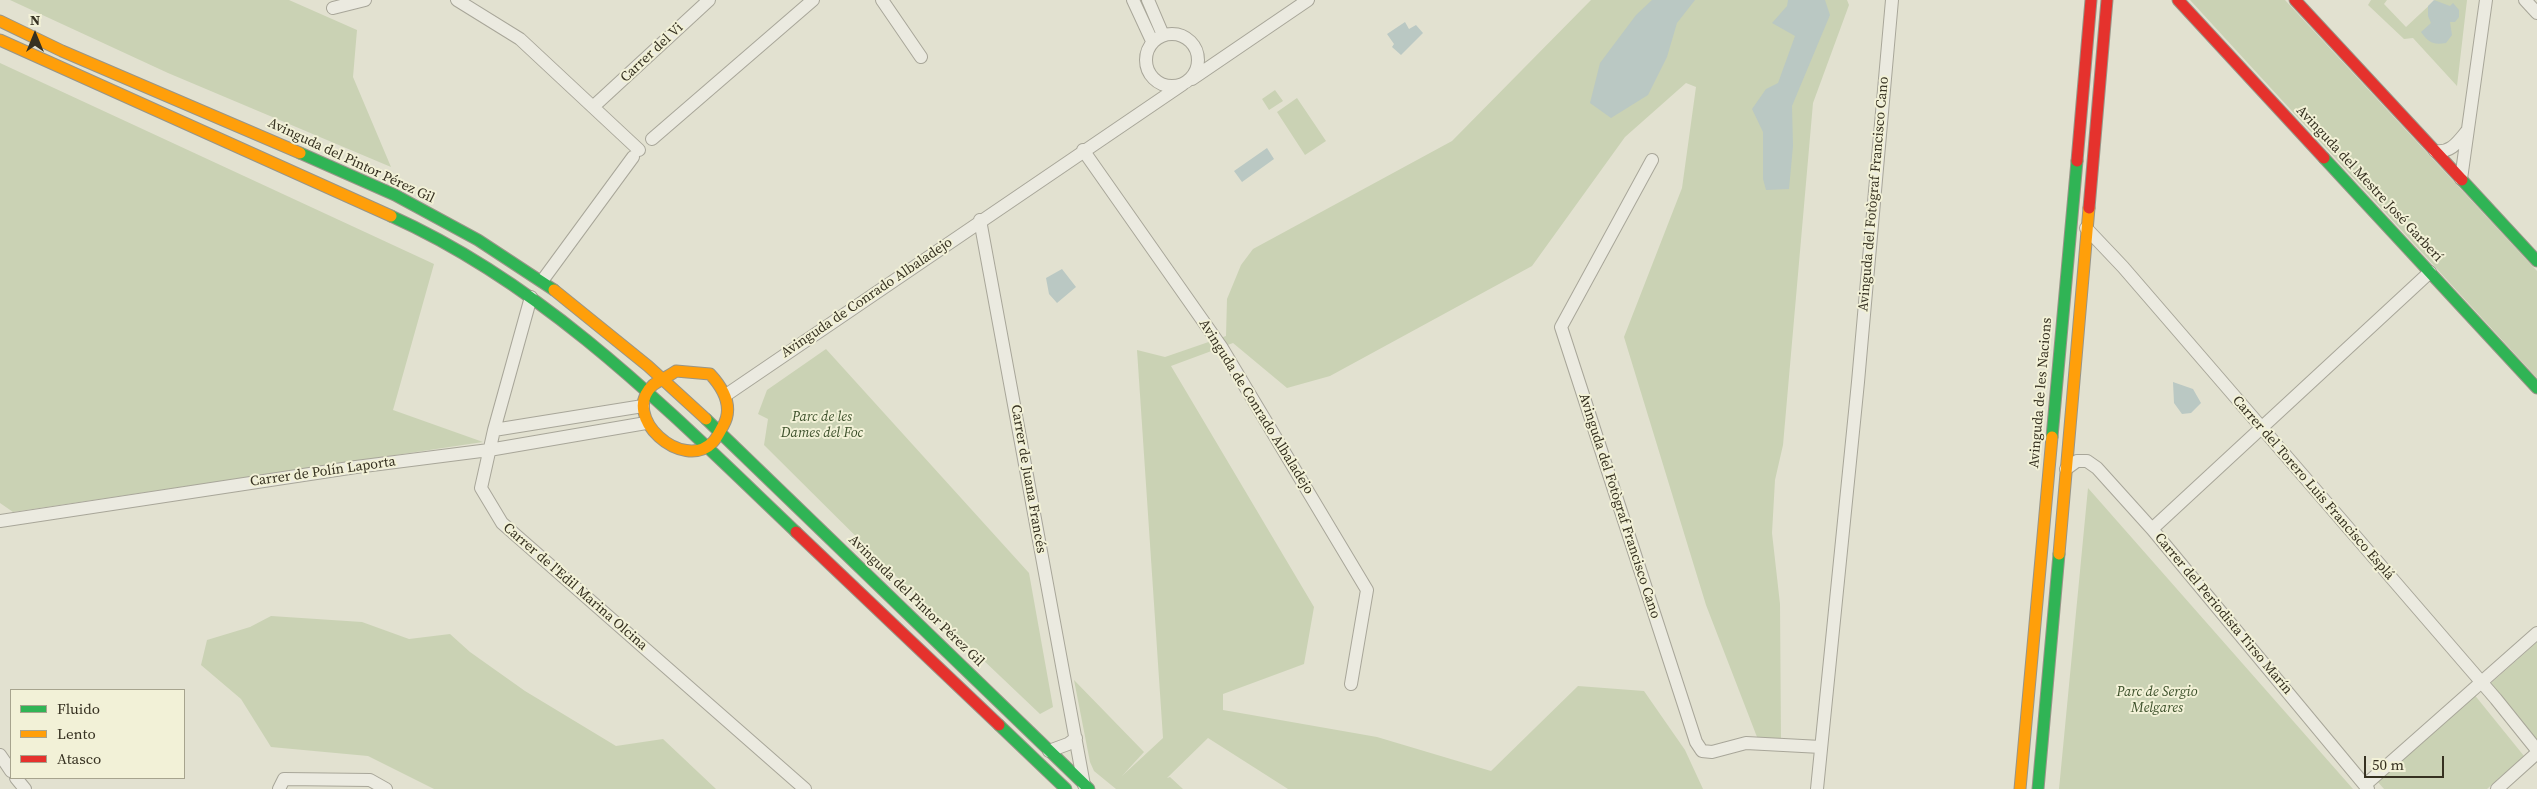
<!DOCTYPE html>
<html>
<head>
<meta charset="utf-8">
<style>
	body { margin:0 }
	#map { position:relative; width:2537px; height:789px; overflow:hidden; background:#e2e1d0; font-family:"Source Serif 4",serif }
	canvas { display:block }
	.legend { position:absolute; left:10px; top:689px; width:175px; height:90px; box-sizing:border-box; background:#f2f1d7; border:1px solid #a7a48e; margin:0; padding:6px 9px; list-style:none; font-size:15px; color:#363121 }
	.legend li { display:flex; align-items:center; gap:10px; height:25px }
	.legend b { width:25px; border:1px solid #a7a48e }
	.north { position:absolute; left:10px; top:10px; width:50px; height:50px; -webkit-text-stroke:4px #f2f1d7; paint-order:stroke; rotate:0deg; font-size:14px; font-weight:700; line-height:20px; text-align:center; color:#363121 }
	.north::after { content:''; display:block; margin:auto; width:18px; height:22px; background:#363121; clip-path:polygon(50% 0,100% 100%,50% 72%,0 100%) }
	.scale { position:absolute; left:2364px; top:756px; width:80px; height:22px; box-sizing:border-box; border:2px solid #363121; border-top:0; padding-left:6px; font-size:15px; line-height:18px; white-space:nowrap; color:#363121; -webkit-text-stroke:4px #f2f1d7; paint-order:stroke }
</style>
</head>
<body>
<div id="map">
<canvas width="2537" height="789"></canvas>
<ul class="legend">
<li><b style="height:6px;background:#30b455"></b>Fluido</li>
<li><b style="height:6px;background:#ff9f0a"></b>Lento</li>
<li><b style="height:6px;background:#e5322d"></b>Atasco</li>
</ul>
<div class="north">N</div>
<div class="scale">50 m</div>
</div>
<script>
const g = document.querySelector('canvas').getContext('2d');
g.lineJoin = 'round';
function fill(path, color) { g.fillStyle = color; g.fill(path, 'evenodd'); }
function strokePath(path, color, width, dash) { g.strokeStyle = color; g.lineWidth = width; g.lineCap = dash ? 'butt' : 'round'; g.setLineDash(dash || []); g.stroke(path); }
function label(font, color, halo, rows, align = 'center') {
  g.font = font + ' "Source Serif 4",serif'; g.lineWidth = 4; g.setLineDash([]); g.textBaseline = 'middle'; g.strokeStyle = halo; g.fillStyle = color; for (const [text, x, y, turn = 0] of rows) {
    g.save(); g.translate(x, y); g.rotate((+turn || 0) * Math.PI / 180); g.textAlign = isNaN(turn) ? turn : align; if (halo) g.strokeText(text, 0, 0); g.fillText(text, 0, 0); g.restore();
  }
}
fill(new Path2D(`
	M10 0H289L357 30 353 77 391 167 168 73Z
	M1591 0H1847L1849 5 1813 103 1783 445 1775 480 1772 533 1780 604 1781 739 1757 737 1706 605 1624 337 1682 188 1696 87 1686 83 1625 137 1532 266 1330 376 1287 388 1233 343 1171 366 1314 607 1304 664 1223 694V710L1377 737 1491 771 1578 686 1644 691 1685 750 1703 789H1288L1208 738 1167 778 1170 777 1183 789H1116L1094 771 1090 762 1074 680 1144 752 1122 776 1163 738 1137 350 1165 357 1226 336 1227 299 1241 265 1253 249 1452 141Z
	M2190 0H2285L2537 271V378Z
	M2371 0H2387L2384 4 2406 27 2435 0H2467L2457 86 2413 38 2404 39 2368 5Z
	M0 63 434 264 393 410 483 442 13 512 0 503Z
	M1275 90 1283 101 1269 110 1262 99Z
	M1297 98 1326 141 1305 155 1277 112Z
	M826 349 1029 573 1053 707 1040 714 920 600 764 445 768 419 758 414 767 390Z
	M2088 488 2353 789H2059Z
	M271 616 362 622 409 639 450 634 470 652 525 691 616 746 663 739 716 789H434L368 756 271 747 241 699 201 665 207 640 250 627Z
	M2537 642V740L2491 683Z
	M2473 693 2524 756 2487 789H2384L2377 781Z`), '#cad2b4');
fill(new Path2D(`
	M1652 0H1695L1677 23 1667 57 1648 95 1611 118 1590 103 1600 63 1636 15Z
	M1788 0H1825L1830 15 1792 106 1793 146 1789 189 1766 190 1763 179V132L1752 109 1766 89 1778 83 1795 36 1772 23 1787 6Z
	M2434 0 2450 6 2453 3 2459 10V17L2455 22H2450L2452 35 2446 43C2433 45 2429 43 2421 32L2431 23 2428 16V6Z
	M1405 22 1409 29 1416 25 1423 33 1401 55 1392 47 1394 44 1387 34Z
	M1267 148 1274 159 1242 182 1234 171Z
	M1062 269 1076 287 1057 303 1049 294 1046 278Z
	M2173 382 2193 389 2201 403 2191 413 2182 414 2174 403Z`), '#bac8c3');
const street = new Path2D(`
	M457 0 520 39 639 150
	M882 0 921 57
	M1133 0 1152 41
	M1148 0 1163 35
	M2525 0 2537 13
	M333 8 365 0
	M1146 60a26 26 0 1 1 52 0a26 26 0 1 1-52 0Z
	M1192 79 1308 0
	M594 106 709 0
	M652 139 813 0
	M1083 150 1222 348 1367 590 1351 684
	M2435 151C2451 153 2458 142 2467 131
	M1652 160 1561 327 1696 742 1702 751 1712 752 1746 743 1821 747
	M2461 179 2486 0
	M980 220 1084 785
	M2086 228 2123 267 2496 699 2537 750
	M542 281 633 157
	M531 297 494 430 481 488 502 523 805 789
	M726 395 1183 84
	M494 430 643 406
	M2066 469 2077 461H2087L2097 468 2152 529 2368 789
	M0 521 356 467 489 450 646 423
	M2152 529 2430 272
	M1049 751 1068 744 1076 738
	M0 755 11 771
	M16 778 25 789
	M2365 785 2537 633
	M279 789 284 779 370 780 386 789
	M1817 789 1858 382 1892 0
	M2497 789 2537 753`);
const fast = new Path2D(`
	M300 153 395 195 478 240 554 290
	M2324 158 2537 388
	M2462 180 2537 261
	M391 216C549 287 672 414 796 532
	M706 419 1089 789
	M2052 437 2077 161
	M999 725 1066 789
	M2038 789 2059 554`);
const slow = new Path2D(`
	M0 21 62 51 300 153
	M0 40 391 216
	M554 290 648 366 706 419
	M676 371 710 374C723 388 734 407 723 426 720 431 717 438 713 442 683 473 619 416 653 385 660 380 669 376 676 371Z
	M2059 554 2089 208
	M2020 789 2052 437`);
const jam = new Path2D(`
	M2178 0 2324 158
	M2295 0 2462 180
	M2077 161 2091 0
	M2089 208 2107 0
	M796 532 999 725`);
strokePath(street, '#a8a699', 14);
strokePath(fast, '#989588', 13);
strokePath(slow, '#989588', 13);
strokePath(jam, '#989588', 13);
strokePath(street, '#ebeae0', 12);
strokePath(fast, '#30b455', 11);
strokePath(slow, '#ff9f0a', 11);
strokePath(jam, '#e5322d', 11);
label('14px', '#363121', '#f2f1d7', [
	["Carrer del Vi",652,53,-43],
	["Avinguda del Pintor Pérez Gil",351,161,25],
	["Avinguda del Mestre José Garberí",2369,184,47],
	["Avinguda del Fotògraf Francisco Cano",1874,194,-85],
	["Avinguda de Conrado Albaladejo",867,298,-34],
	["Avinguda de les Nacions",2041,393,-85],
	["Avinguda de Conrado Albaladejo",1256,407,58],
	["Carrer de Polín Laporta",323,472,-8],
	["Carrer de Juana Francés",1028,479,80],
	["Carrer del Torero Luis Francisco Esplá",2313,488,49],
	["Avinguda del Fotògraf Francisco Cano",1619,506,72],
	["Carrer de l'Edil Marina Olcina",575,587,41],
	["Avinguda del Pintor Pérez Gil",916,601,44],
	["Carrer del Periodista Tirso Marín",2223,614,50]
]);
label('italic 14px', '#3c502a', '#f2f1d7', [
	["Parc de les",822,417],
	["Dames del Foc",822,433],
	["Parc de Sergio",2157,692],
	["Melgares",2157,708]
]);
</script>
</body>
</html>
